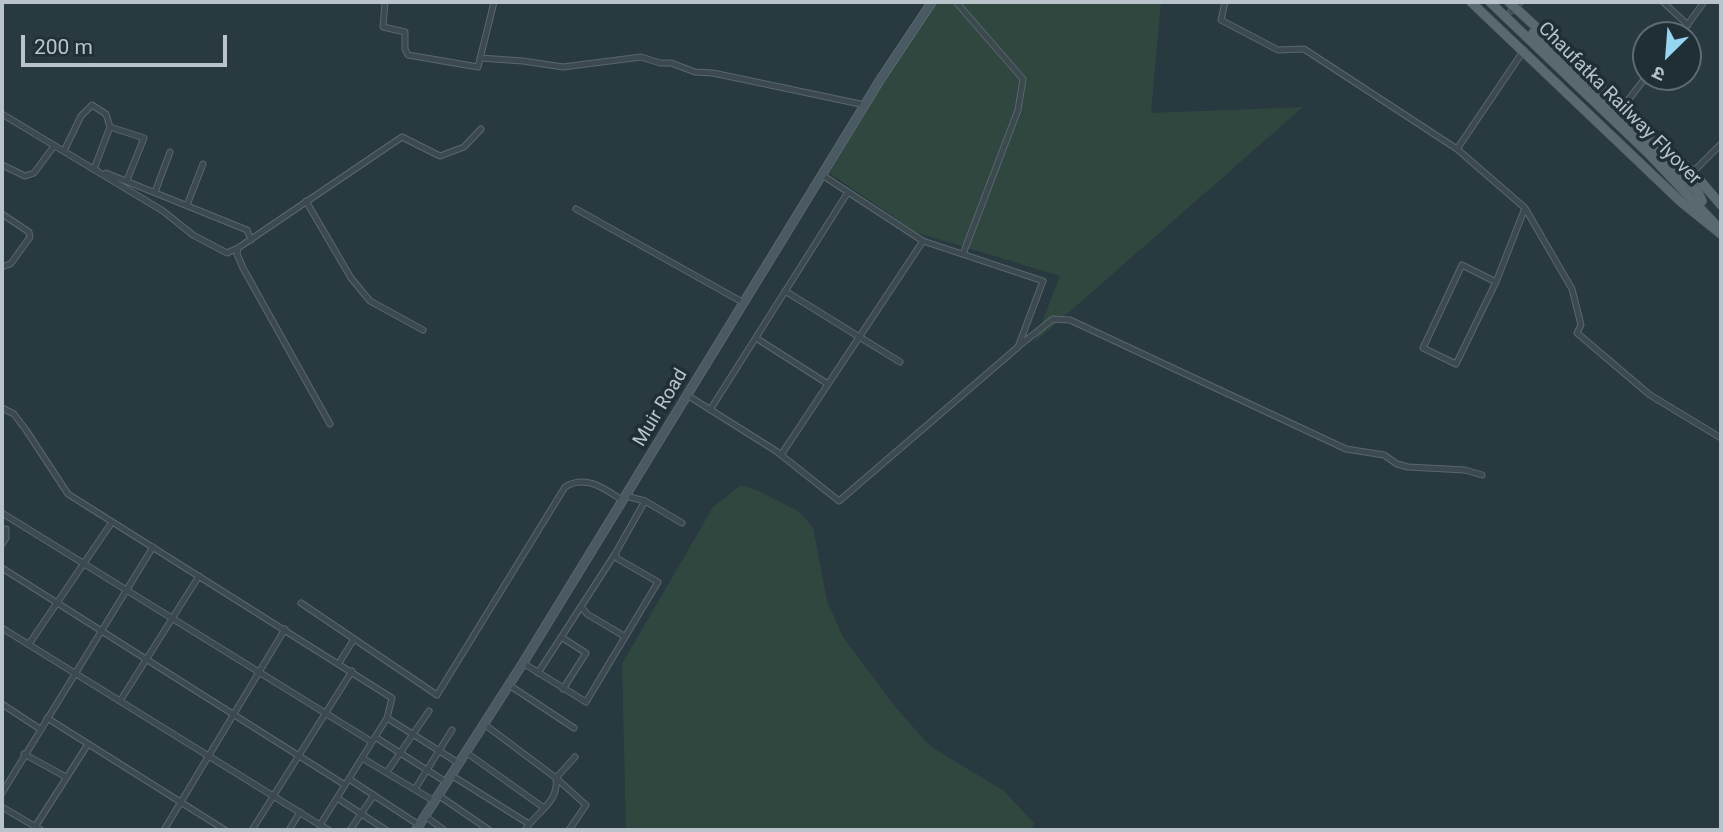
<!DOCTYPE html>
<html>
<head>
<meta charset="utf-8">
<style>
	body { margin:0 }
	#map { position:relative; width:1723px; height:832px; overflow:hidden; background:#28393f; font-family:Roboto,"Noto Sans Devanagari",sans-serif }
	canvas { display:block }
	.frame { position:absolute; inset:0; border:4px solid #b8c4ca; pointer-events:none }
	.north { position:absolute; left:1632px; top:21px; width:70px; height:70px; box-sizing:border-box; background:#202f35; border:2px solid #5d6b71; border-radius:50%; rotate:205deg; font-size:19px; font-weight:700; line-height:28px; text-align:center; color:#b8c4ca }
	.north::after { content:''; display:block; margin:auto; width:24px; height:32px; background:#96d6f1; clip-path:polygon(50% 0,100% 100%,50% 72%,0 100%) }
	.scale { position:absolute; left:21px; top:35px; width:206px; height:32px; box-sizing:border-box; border:4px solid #b8c4ca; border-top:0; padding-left:9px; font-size:21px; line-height:24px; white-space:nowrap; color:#b8c4ca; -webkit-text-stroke:5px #202f35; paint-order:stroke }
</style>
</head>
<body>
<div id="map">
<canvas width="1723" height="832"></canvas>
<div class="frame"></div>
<div class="north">उ</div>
<div class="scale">200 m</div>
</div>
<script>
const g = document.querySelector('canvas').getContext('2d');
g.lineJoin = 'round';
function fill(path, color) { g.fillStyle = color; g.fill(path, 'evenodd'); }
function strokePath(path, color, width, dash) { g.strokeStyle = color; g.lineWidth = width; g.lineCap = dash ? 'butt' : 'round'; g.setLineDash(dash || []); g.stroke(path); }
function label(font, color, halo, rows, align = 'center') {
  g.font = font + ' Roboto,sans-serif'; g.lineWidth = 7; g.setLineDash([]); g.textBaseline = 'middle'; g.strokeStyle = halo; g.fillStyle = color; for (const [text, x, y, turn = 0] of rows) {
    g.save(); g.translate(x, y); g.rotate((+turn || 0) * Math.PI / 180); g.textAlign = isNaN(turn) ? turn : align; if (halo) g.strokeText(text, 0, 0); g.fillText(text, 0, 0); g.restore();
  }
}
fill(new Path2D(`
	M932 2H1161L1151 113 1303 107 1034 343 1060 276 918 233 829 173Z
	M741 485 761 492 798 511 813 527 827 601 843 637 898 710 930 746 1004 791 1034 823 1031 830H626L622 664 713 507Z`), '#304740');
const street = new Path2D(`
	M385 2 383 27 405 32V49L408 55 478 67 494 2
	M956 2 1023 79 1018 110 963 254
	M1225 2 1221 20 1278 50 1304 49 1457 149 1525 208 1572 289 1581 325 1577 333 1650 395 1721 438
	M1663 2 1688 25
	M1511 11 1521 2
	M1680 35 1704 2
	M480 58 523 61 563 67 641 57 660 63H671L695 72 713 73 865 105
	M1622 108 1646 77
	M2 114 163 211 193 235 227 253 238 248 402 137 440 156 464 147 481 129
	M1457 149 1524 50
	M64 151 81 116 92 105 106 114 110 127
	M2 165 25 176 34 173 54 146
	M97 170 94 169 110 127 144 138 127 180
	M1693 172 1721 144
	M106 173 247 230 251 240
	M155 192 170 152
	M306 201 351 278 370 301 423 330
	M187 205 203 164
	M576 209 744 303
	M2 214 29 232 30 237 12 262
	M238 248 237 254 243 268 330 424
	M2 267 10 264
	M1496 282 1462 265 1423 348 1456 364 1496 282 1525 208
	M785 291 900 362
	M756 338 828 384
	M1020 345 1053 319 1070 320 1346 449 1384 455 1397 464 1408 467 1465 470 1482 475
	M687 395 776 451 839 501 1018 347 1043 281 923 241 822 175
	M2 408 14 414 26 430 68 494 392 698 387 718
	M710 410 848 192
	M781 455 923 241
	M626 496 645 501 682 523
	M2 513 372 742
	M2 544 6 538V529
	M2 568 345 785
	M301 603 437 695 565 487C586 474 605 489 622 500
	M581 606 587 614 624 636
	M2 628 320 825
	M561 637 586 653 563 689
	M29 644 112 522
	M339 663 354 639
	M523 663 586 702 658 582 618 559 615 554
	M538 673 615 554 645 501
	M509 685 574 728
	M120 701 199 576
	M2 704 40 729
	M47 718 225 830
	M484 724 556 778C559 803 537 811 525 830
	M375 737 446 782
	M467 753 544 808
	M24 754 66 777
	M362 758 434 801
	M387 772 429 711
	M451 775 529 824
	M349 779 419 825
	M415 789 452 730
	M2 793 153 547
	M438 795 489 830
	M337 798 386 830
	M2 807 41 830
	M425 816 444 830
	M35 827 88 744
	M164 830 285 629
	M252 830 352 671
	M289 830 300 812
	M329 830 320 825 387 718 460 764
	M350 830 374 795
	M569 830 586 805 556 778 575 757`);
const secondary = new Path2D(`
	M416 830 523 663 880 80 932 2`);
const primary = new Path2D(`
	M1471 2 1680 201 1721 234
	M1490 2 1649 154 1715 224
	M1509 2 1693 172 1721 205
	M1533 33 1698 192 1702 201 1698 204 1693 202`);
strokePath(street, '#59676d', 7);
strokePath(secondary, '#59676d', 10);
strokePath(primary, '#48565c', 10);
strokePath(street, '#3c4a4f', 5);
strokePath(secondary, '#4a5a62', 8);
strokePath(primary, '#5a696f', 9);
label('19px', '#b8c4ca', '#202f35', [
	["Chaufatka Railway Flyover",1619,104,45],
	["Muir Road",661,408,-59]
]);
</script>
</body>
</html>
